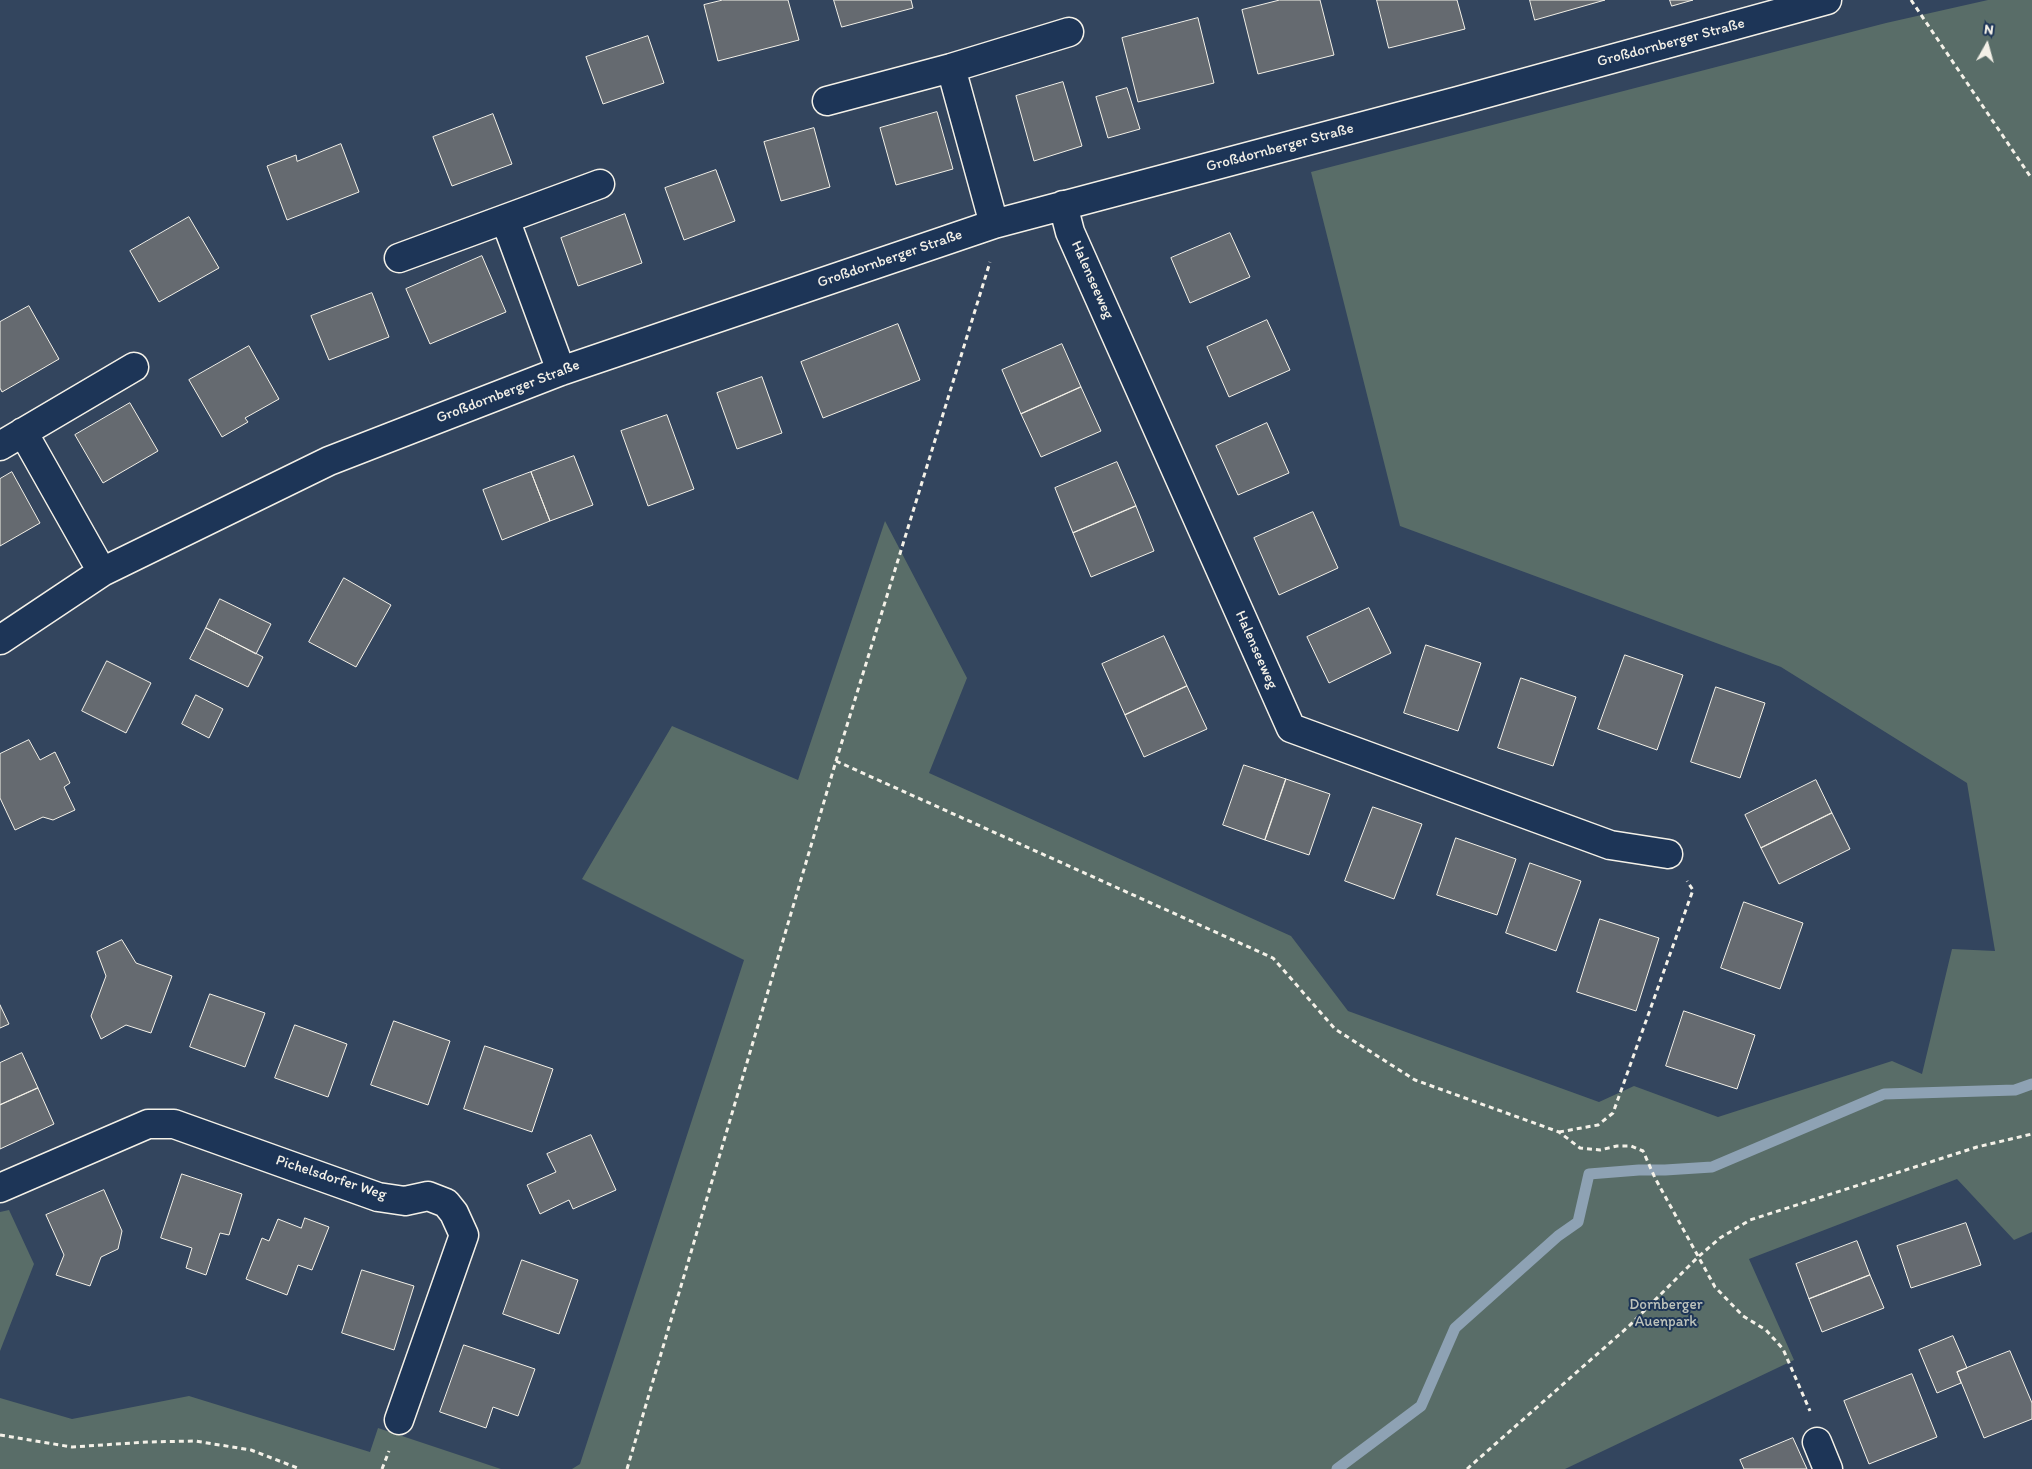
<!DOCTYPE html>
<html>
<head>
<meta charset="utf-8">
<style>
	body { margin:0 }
	#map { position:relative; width:2032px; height:1469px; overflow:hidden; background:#33455e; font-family:Itim,sans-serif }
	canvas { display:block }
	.north { position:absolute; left:1962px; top:20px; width:50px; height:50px; -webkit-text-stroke:4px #1d3557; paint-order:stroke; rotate:7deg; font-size:14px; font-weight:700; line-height:20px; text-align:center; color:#f4f1e8 }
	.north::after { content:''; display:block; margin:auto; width:18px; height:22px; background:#f4f1e8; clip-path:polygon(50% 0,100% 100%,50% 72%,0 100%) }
</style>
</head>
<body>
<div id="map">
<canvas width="2032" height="1469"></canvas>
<div class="north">N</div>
</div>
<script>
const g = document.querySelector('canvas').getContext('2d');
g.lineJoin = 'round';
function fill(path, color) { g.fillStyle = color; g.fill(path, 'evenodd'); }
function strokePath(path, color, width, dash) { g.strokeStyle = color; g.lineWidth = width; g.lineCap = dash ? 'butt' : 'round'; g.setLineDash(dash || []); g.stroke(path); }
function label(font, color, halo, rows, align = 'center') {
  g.font = font + ' Itim,sans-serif'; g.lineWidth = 4; g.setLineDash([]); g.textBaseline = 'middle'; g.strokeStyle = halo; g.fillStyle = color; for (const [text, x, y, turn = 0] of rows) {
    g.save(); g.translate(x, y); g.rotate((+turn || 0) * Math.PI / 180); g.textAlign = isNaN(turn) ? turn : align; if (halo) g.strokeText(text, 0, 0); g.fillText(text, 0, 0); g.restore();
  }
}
fill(new Path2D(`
	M1988 0H2032V1232L2014 1240 1957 1179 1749 1259 1794 1360 1565 1469H572L580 1464 744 960 582 879 672 726 798 780 885 521 967 678 929 773 1291 936 1348 1011 1599 1102 1634 1086 1718 1117 1892 1061 1922 1074 1952 949 1995 951 1967 783 1781 667 1400 526 1311 172 1886 23Z
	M9 1210 34 1264 0 1351V1212Z
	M189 1396 370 1452 378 1428 501 1469H0V1398L72 1419Z`), '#596d68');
strokePath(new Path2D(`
	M1337 1469 1421 1406 1455 1328 1558 1236 1578 1222 1589 1174 1639 1170H1665L1712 1167 1884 1094 2015 1090 2032 1084`), '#8ea2b4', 11);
const building = new Path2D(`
	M723 0H788L799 40 718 61 704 5Z
	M834 0H911L913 8 842 27Z
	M1280 0H1320L1334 55 1258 74 1242 10Z
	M1377 0H1457L1465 29 1389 48Z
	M1530 0H1605L1535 20Z
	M1670 0H1693L1672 6Z
	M1198 18 1214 83 1138 102 1122 38Z
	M648 36 664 83 603 104 586 57Z
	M1063 82 1082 146 1034 161 1016 96Z
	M1127 88 1140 129 1108 138 1096 97Z
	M937 112 953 169 896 185 880 128Z
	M493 114 512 164 452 186 433 137Z
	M814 128 830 187 781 201 764 142Z
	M341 144 359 192 287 220 267 166 296 155 297 161Z
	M716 170 735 221 684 240 665 188Z
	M625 214 642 263 578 286 561 238Z
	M189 217 219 268 159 302 130 251Z
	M1230 233 1250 277 1190 303 1171 258Z
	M482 256 506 312 430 344 406 289Z
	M372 293 389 337 329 360 311 316Z
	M29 306 59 359 2 392 0 388V322Z
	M1267 320 1290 370 1229 397 1207 347Z
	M898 324 920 380 823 418 801 362Z
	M1062 344 1081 387 1021 414 1002 370Z
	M249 346 279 399 245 418 248 422 222 437 189 380Z
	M762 377 782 433 737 449 717 393Z
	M1081 387 1101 431 1041 457 1021 414Z
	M130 403 158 451 103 483 75 435Z
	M667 415 694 489 648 506 621 431Z
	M1267 423 1289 473 1238 495 1216 446Z
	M574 456 593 505 550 521 531 472Z
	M1117 462 1136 506 1073 533 1055 488Z
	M12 472 40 523 0 546V479Z
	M531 472 550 521 502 540 483 490Z
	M1136 506 1154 551 1091 577 1073 533Z
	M1313 512 1338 568 1279 595 1254 538Z
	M344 578 391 605 356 667 309 642Z
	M220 599 271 624 256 654 206 628Z
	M1369 608 1391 653 1329 683 1307 637Z
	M206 628 263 657 248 687 190 659Z
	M1164 636 1187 686 1125 715 1102 664Z
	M1426 645 1481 663 1458 731 1404 713Z
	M1625 655 1683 675 1657 750 1598 729Z
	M107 661 151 683 126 733 82 711Z
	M1521 678 1576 697 1553 766 1498 748Z
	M1187 686 1207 729 1144 757 1125 715Z
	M1716 687 1765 703 1740 778 1691 762Z
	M196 695 223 709 209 738 182 724Z
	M29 740 40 760 55 752 70 783 64 787 75 810 53 820 43 817 15 830 0 798V754Z
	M1244 765 1286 779 1265 840 1223 825Z
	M1286 779 1330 794 1309 855 1265 840Z
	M1816 780 1832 813 1761 848 1745 815Z
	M1373 807 1422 824 1394 899 1345 881Z
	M1832 813 1850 849 1779 884 1761 848Z
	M1456 838 1516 859 1497 915 1437 895Z
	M1530 863 1581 881 1556 951 1506 933Z
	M1744 902 1803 923 1780 989 1721 968Z
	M1600 919 1659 938 1636 1011 1577 992Z
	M122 940 136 963 172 976 151 1033 126 1025 101 1039 91 1016 106 976 97 952Z
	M210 994 265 1013 245 1067 190 1047Z
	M0 1005 9 1024 0 1028Z
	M1684 1011 1755 1035 1737 1089 1666 1066Z
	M394 1021 450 1041 428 1105 371 1085Z
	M295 1025 347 1044 328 1097 275 1078Z
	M485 1046 553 1069 532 1132 464 1109Z
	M22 1053 38 1088 0 1105V1063Z
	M38 1088 54 1124 0 1149V1105Z
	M591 1135 616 1190 573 1209 569 1200 540 1214 527 1185 556 1172 547 1154Z
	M182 1174 242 1194 229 1235 220 1233 206 1275 186 1268 192 1248 161 1238Z
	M104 1190 122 1231 118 1249 101 1257 90 1286 56 1275 64 1255 46 1215Z
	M305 1218 329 1227 312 1270 298 1265 287 1295 246 1279 262 1238 269 1241 278 1219 301 1228Z
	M1966 1223 1981 1265 1911 1288 1897 1246Z
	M1857 1241 1870 1275 1809 1299 1796 1264Z
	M522 1260 578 1280 559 1334 503 1314Z
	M362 1270 414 1286 394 1350 342 1333Z
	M1870 1275 1884 1308 1822 1332 1809 1299Z
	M1953 1336 1967 1368 1957 1372 1961 1383 1937 1393 1919 1350Z
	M464 1345 535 1369 518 1416 493 1407 486 1428 440 1412Z
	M2010 1351 2032 1403V1419L1984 1438 1957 1372Z
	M1912 1374 1937 1437 1869 1464 1844 1401Z
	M1793 1438 1807 1469H1744L1740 1460Z`);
fill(building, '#656a70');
strokePath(building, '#f4f1e8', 1);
const minor = new Path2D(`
	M951 68 994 224
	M827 101 951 68 1069 32
	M1063 205 1070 232 1291 728 1610 845 1668 854
	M505 219 561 371
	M399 258 600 184
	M23 432 102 572
	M0 446 134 367
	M0 640 102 572 329 461 561 371 994 224 1458 101 1827 0
	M0 1188 148 1124H174L378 1197 405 1201 428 1196 446 1203 454 1213 464 1235 399 1420
	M1817 1442 1828 1469`);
strokePath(minor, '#f4f1e8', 31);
strokePath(new Path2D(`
	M1911 0 2032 179
	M836 761 1273 958 1335 1029 1415 1080 1559 1132 1580 1148 1600 1150 1617 1146H1631L1643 1151 1655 1178 1715 1287 1743 1316 1766 1330 1783 1349 1810 1411
	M1559 1132 1598 1125 1613 1113 1693 890 1687 881
	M0 1435 72 1447 147 1442 195 1441 251 1450 300 1469
	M382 1469 389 1451
	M627 1469 836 761 990 262
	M1467 1469 1629 1326 1698 1257 1720 1238 1750 1220 1977 1147 2032 1134`), '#f4f1e8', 3, [5, 4]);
strokePath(minor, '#1d3557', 28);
label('15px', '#f4f1e8', '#1d3557', [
	["Großdornberger Straße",1671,43,-15],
	["Großdornberger Straße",1280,148,-15],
	["Großdornberger Straße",890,259,-19],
	["Halenseeweg",1092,280,66],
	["Großdornberger Straße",508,392,-21],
	["Halenseeweg",1256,650,66],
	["Pichelsdorfer Weg",331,1178,18]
]);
label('15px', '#bec3bb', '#1d3557', [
	["Dornberger",1666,1305],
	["Auenpark",1666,1322]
]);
</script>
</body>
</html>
